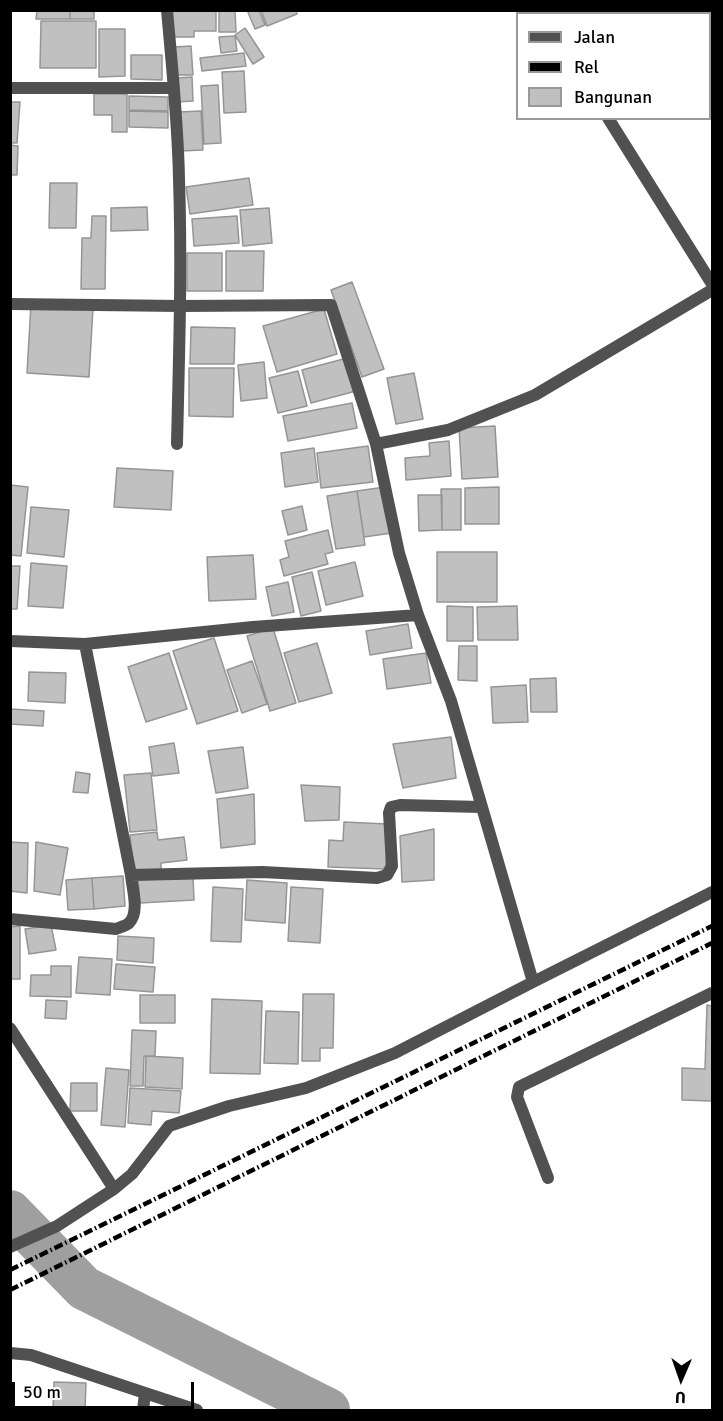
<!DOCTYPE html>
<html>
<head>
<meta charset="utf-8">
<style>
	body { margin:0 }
	#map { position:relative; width:723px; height:1421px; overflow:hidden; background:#fff; font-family:Signika,sans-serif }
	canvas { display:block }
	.frame { position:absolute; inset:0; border:12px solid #000; pointer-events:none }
	.legend { position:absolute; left:516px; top:12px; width:195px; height:108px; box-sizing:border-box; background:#fff; border:2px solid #999; margin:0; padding:8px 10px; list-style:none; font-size:18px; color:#000 }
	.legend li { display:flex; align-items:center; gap:12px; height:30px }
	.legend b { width:30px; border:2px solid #999 }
	.north { position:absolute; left:651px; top:1349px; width:60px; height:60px; -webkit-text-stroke:4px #fff; paint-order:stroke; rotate:182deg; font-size:16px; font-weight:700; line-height:24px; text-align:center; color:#000 }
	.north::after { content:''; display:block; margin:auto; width:21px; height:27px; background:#000; clip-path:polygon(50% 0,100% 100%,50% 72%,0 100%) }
	.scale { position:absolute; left:12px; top:1382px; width:182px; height:27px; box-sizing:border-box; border:3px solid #000; border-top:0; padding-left:8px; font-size:18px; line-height:21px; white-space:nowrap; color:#000; -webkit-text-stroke:4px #fff; paint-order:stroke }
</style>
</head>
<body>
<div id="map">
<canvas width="723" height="1421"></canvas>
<div class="frame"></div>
<ul class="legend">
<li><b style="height:8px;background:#515151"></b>Jalan</li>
<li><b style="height:8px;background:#000"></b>Rel</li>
<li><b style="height:16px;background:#c0c0c0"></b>Bangunan</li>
</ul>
<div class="north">U</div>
<div class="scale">50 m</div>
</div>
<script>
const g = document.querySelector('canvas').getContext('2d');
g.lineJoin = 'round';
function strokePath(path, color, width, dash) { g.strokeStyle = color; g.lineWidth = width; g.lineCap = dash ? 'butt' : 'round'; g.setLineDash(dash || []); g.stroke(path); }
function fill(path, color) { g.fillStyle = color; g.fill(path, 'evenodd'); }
strokePath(new Path2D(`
	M10 1212 84 1288 328 1410`), '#9f9f9f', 44);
const building = new Path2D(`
	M37 10H70V19H36Z
	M70 10H94V19H70Z
	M172 10H216V31H194V37H172Z
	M219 10H235L236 32H219Z
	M247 10H259L265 25 255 29Z
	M261 10H296L297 14 267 26Z
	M41 21H96V68H40Z
	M245 28 264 57 253 64 235 35Z
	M99 29H125V76L99 77Z
	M235 36 237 51 221 53 219 37Z
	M191 46 193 75H176L174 47Z
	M244 53 246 66 202 71 200 58Z
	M131 55H162V80L131 79Z
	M244 71 246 112 224 113 222 72Z
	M192 77 193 101 177 102 176 78Z
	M218 85 221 143 204 144 201 86Z
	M94 94H127V132H112V115H94Z
	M129 96 168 97V111L129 110Z
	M10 102H20L17 143H10Z
	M129 111 168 112V128L129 127Z
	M201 111 203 150 180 151 178 112Z
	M10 145 18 146 17 175H10Z
	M249 178 253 205 190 214 186 187Z
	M50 183H77L76 228H49Z
	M147 207 148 230 111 231V208Z
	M269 208 272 243 243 246 240 210Z
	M92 216H106L105 289H81L82 238H91Z
	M237 216 239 243 194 246 192 219Z
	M226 251H264L263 291H226Z
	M187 253H222V291H187Z
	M352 282 384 369 362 377 331 290Z
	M31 304 93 308 89 377 27 373Z
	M324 309 337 354 277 372 263 326Z
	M191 327 235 328 234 364H190Z
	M347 358 356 391 311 403 302 370Z
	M264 362 267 398 241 401 238 365Z
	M189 368H234L233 417 189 416Z
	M298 371 307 406 278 413 269 378Z
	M414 373 423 419 396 424 387 378Z
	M352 403 357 428 288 441 283 416Z
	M495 426 498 477 462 479 459 428Z
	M449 441 451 476 406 480 405 458 430 456 429 443Z
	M368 446 373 482 321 488 317 453Z
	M314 448 318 482 285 487 281 453Z
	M117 468 173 471 171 510 114 507Z
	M10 485 28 487 21 556 10 555Z
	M385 487 392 533 364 537 357 491Z
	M499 487V524H465V488Z
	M441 489H461V530H442Z
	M357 491 365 545 336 549 327 496Z
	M418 495H442V530L419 531Z
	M302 506 307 530 288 535 282 511Z
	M31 507 69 510 64 557 27 553Z
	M328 530 333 552 325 554 328 564 284 576 280 560 289 557 285 541Z
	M437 552H497V602H437Z
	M253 555 256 599 209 601 207 557Z
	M355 562 363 596 326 605 318 571Z
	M31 563 67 566 63 608 28 606Z
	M10 566H20L17 609H10Z
	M312 572 321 611 301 616 292 577Z
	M288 582 294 612 272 616 266 587Z
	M447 606 473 607V641H447Z
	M517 606 518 640H478L477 607Z
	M408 624 412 648 370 655 366 631Z
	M273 628 296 703 270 711 247 636Z
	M214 638 238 711 197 724 173 651Z
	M317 643 332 693 299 702 284 653Z
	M459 646H477V681L458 680Z
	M169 653 187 709 146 722 128 667Z
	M426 653 431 683 387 689 383 659Z
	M252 661 267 704 242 713 227 670Z
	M29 672 66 673 65 703 28 701Z
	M556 678 557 712H531L530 679Z
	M526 685 528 722 493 723 491 687Z
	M10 709 44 711 43 726 10 724Z
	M451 737 456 778 403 788 393 744Z
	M174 743 179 773 153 776 149 747Z
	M243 747 248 788 216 793 208 751Z
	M76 772 90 774 88 793 73 792Z
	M151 773 157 830 130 832 124 775Z
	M301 785 340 787 339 820 305 821Z
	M254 794 255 844 221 848 217 799Z
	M344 822 387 824 386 869 328 867 329 840 343 841Z
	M434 829V880L402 882 400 836Z
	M157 832 158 840 184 837 187 860 161 863V869L134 871 130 835Z
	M10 842 28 843 27 893 10 891Z
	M36 842 68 848 60 895 34 891Z
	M123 876 125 906 94 909 92 878Z
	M193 877 194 900 140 903 138 880Z
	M92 878 94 909 68 910 66 880Z
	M247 880 287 883 285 923 245 920Z
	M213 887 243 889 241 942 211 941Z
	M291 887 323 889 320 943 288 941Z
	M51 925 56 950 29 954 25 929Z
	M20 926V979H10V927Z
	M118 936 154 938 153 963 117 960Z
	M79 957 112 959 110 995 76 993Z
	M116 964 155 967 153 992 114 989Z
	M51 966H71V997L30 996 31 975H51Z
	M303 994H334L333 1048H320V1061H302Z
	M140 995H175V1023H140Z
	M212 999 262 1001 260 1074 210 1073Z
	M46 1000 67 1001 66 1019 45 1018Z
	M707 1005 712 1006V1101L682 1100V1068L705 1069Z
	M266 1011 299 1012 298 1064 264 1063Z
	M132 1030 156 1031 155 1056H144L143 1086H130Z
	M146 1056 183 1058 182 1089 145 1087Z
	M106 1068 129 1070 125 1127 101 1125Z
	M71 1083H97V1111H70Z
	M130 1088 181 1091 179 1113 152 1111 151 1125 128 1123Z
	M54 1382 86 1383 85 1410H53Z`);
fill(building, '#c0c0c0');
strokePath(building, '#959595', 1.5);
strokePath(new Path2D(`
	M167 10C172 67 178 123 179 179 182 267 179 356 177 444
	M538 10 540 14
	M10 88H174
	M608 118 712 284
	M10 304 181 306 331 305 376 444 399 553 418 615 451 701 533 982 395 1053 306 1088 229 1106 169 1126 132 1174 114 1189 57 1226 10 1247
	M376 444 448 430 535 395 712 290
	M10 641 85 644 253 627 418 615
	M131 875 262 872 377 878 387 875 392 866 389 813 391 807 400 805 481 807
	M10 919 116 929C120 927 126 926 129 923 140 912 132 888 131 875L85 644
	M533 982 712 892
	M10 1028 114 1189
	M548 1178 517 1097 519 1087 712 993
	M10 1353 31 1355 145 1393
	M143 1410 145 1393 197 1410`), '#515151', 12);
strokePath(new Path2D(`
	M10 1270 712 926
	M10 1290 712 943`), '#000', 4.5, [9, 3, 1.5, 3]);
</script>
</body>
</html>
